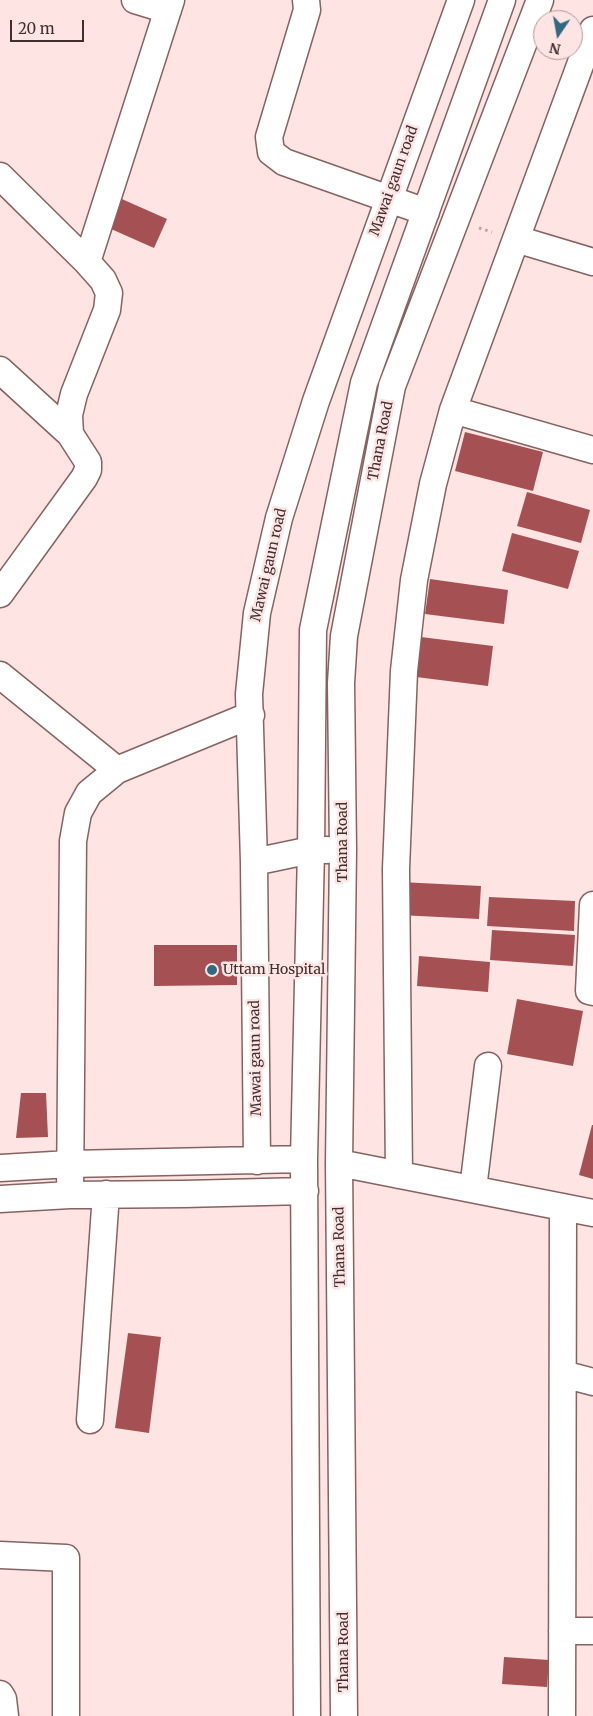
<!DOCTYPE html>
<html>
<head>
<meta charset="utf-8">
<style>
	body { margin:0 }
	#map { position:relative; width:593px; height:1716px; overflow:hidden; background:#fee4e3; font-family:Merriweather,serif }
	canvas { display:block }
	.north { position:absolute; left:533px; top:10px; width:50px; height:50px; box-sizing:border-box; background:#fee4e3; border:1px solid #b29c9b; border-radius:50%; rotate:192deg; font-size:14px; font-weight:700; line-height:20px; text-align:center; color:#3f2f2f }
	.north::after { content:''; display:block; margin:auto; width:18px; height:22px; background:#306982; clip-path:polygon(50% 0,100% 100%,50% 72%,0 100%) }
	.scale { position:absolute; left:10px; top:20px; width:74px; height:22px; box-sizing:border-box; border:2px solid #3f2f2f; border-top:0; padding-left:6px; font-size:15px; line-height:18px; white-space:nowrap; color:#3f2f2f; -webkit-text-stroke:4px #fee4e3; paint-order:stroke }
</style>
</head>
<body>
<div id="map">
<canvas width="593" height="1716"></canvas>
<div class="north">N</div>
<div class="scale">20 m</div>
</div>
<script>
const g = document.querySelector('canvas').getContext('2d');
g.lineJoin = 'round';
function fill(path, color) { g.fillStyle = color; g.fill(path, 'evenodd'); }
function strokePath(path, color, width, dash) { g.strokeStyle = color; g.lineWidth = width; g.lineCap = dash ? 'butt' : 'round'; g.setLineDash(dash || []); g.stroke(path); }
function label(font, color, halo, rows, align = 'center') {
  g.font = font + ' Merriweather,serif'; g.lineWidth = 5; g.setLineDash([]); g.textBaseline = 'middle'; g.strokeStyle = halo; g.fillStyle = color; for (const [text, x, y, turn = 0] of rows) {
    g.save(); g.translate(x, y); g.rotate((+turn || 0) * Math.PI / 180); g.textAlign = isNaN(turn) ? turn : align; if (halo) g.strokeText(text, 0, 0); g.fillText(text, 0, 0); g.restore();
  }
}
fill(new Path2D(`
	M115 196 167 219 154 248 102 225Z
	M465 432 543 452 533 491 455 471Z
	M527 492 590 510 581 543 517 526Z
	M512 533 579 551 568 589 502 571Z
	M430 579 508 590 504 624 425 614Z
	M421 637 493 646 488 686 416 677Z
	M400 882 481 886 479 919 399 915Z
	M489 897 575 901 574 931 487 926Z
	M492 930 575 935 573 966 490 960Z
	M154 945H237V985L154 986Z
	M419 956 490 962 488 992 417 986Z
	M517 999 583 1011 573 1066 507 1054Z
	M21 1093H46L48 1137 16 1138Z
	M592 1125H593V1179L579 1175Z
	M128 1333 161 1337 149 1433 115 1428Z
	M504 1657 549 1660 547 1687 502 1684Z`), '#a55153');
const minor = new Path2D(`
	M135 0 168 10
	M306 0 307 10 269 137 271 152 284 162 426 212
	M0 176 87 262
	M516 239 593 262
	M0 370 70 434
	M453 410 593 450
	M0 594 84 478 88 470V462L70 434 69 415 74 394 107 310 109 293 103 280 87 262 171 0
	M0 675 117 770
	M254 862 311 850H327
	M593 905 589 991 593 992
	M257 1161 254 862 249 694 257 613 279 518 316 401 461 0
	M339 1163 593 1213
	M0 1168 70 1164 304 1159
	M399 1175 396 869 404 671 414 580 433 484 453 410 593 30
	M473 1189 488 1066
	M70 1195 73 841 78 813 89 793 117 770 251 715
	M0 1199 70 1195 184 1194 305 1191
	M563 1374 593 1382
	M90 1420 106 1194
	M0 1555 66 1558V1716
	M562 1631H593
	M0 1694 3 1699 5 1716
	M307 1716 304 1159 311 850 313 630 364 383 502 0
	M344 1716 339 1163 343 850 341 683 344 636 392 386 540 0
	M562 1716 563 1207`);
strokePath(minor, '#866261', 29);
strokePath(new Path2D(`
	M479 228 492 232`), '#baa4a3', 3, [2.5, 4]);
strokePath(minor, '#fff', 26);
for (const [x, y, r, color] of [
	[212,970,6,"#306982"]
]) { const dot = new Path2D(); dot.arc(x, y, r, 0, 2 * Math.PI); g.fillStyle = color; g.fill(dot); strokePath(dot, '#fee4e3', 2); }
label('14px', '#3f2f2f', '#fee4e3', [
	["Mawai gaun road",394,181,-70],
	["Thana Road",381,441,-79],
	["Mawai gaun road",269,565,-77],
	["Thana Road",343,842,-90],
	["Mawai gaun road",256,1058,-91],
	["Thana Road",340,1247,-91],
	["Thana Road",344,1652,-90]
]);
label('14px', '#3f2f2f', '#fee4e3', [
	["Uttam Hospital",223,970]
], 'left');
</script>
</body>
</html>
